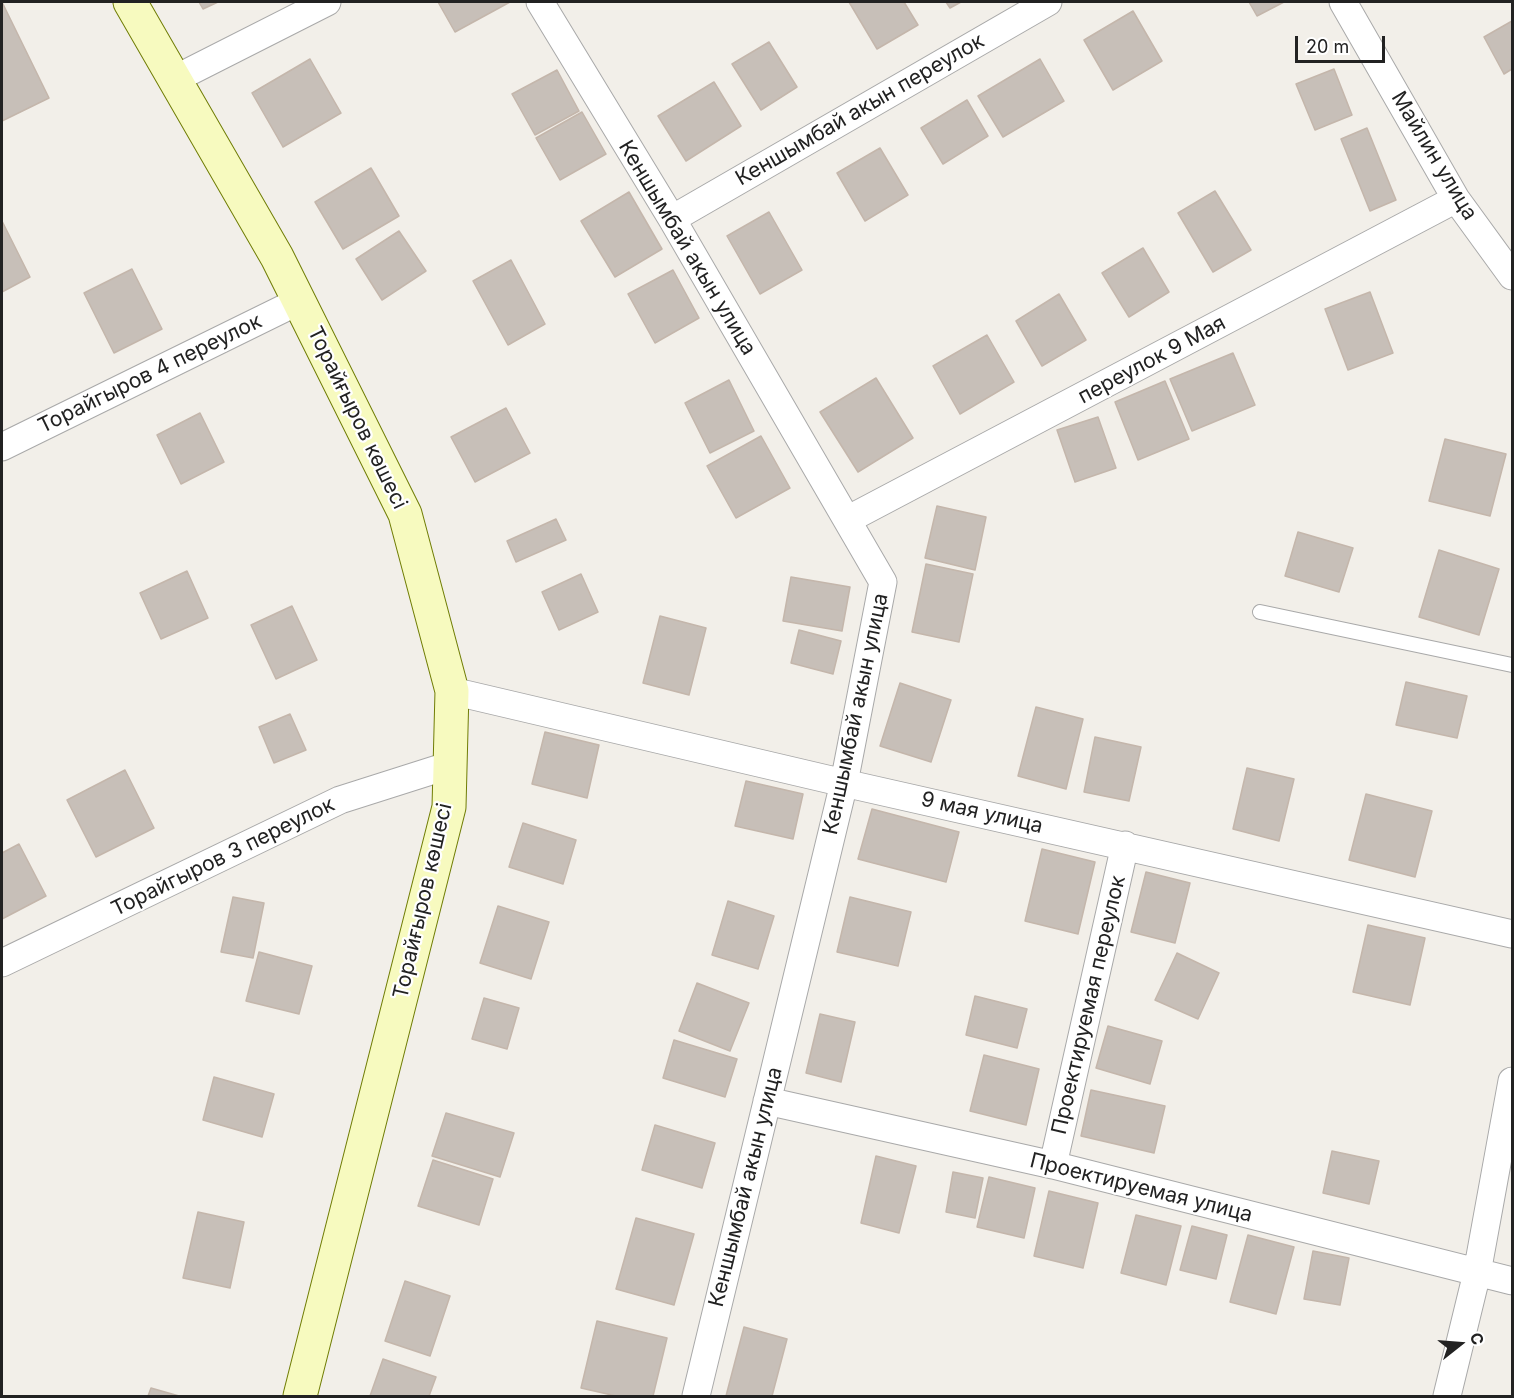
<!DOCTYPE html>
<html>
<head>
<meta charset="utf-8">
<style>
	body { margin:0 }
	#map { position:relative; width:1514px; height:1398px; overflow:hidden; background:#f2efe9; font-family:Inter,sans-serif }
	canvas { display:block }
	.frame { position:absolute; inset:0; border:3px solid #222; pointer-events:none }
	.north { position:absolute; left:1430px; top:1314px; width:60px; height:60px; -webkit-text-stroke:4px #fff; paint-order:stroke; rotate:73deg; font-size:16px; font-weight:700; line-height:24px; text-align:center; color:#222 }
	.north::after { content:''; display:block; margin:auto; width:21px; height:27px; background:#222; clip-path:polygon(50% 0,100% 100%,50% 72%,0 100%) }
	.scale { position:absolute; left:1295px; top:36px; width:90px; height:27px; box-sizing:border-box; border:3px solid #222; border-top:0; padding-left:8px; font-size:18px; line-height:21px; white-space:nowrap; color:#222; -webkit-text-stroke:4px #fff; paint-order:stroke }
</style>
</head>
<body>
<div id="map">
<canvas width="1514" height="1398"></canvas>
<div class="frame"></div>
<div class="north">С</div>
<div class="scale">20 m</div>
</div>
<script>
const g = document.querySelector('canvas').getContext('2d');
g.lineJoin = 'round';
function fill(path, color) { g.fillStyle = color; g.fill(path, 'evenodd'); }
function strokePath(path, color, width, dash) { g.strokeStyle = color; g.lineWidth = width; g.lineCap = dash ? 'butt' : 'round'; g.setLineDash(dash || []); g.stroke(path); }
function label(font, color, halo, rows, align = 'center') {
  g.font = font + ' Inter,sans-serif'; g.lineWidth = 4.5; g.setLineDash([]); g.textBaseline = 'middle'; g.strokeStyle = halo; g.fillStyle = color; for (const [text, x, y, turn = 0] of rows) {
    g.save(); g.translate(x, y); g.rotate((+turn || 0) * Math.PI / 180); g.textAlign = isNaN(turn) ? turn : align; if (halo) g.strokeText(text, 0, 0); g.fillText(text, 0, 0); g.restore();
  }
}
const building = new Path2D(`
	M2 2 49 98 2 121Z
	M199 2H218L203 9Z
	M438 2H510L455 32Z
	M849 2H904L918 25 877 49Z
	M946 2H961L950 8Z
	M1249 2H1284L1257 16Z
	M1133 11 1162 61 1113 90 1084 40Z
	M1512 21V69L1504 74 1484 37Z
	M769 42 797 87 761 110 732 64Z
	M310 59 341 113 283 147 252 93Z
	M1040 59 1064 101 1003 137 978 96Z
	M1334 69 1352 115 1315 130 1296 84Z
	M557 70 579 111 535 135 512 94Z
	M714 82 741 126 686 161 658 116Z
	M967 100 988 136 943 164 921 128Z
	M582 112 606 154 560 180 536 138Z
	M1367 128 1396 200 1370 211 1341 139Z
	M880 148 908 195 865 221 837 173Z
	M371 168 399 216 343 249 315 202Z
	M1215 191 1251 250 1213 272 1178 213Z
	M629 192 662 249 615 277 581 221Z
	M769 212 802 270 760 294 727 236Z
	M2 221 30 277 2 292Z
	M399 231 426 271 382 300 356 259Z
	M1143 248 1169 292 1129 317 1102 273Z
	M511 260 545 324 508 345 473 281Z
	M132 269 162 329 114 353 84 293Z
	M673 270 699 318 655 343 628 294Z
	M1370 292 1393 353 1348 370 1325 309Z
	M1059 294 1086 340 1042 366 1016 321Z
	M987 335 1014 382 960 414 933 366Z
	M1233 353 1255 405 1192 431 1170 379Z
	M876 378 913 438 858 472 820 412Z
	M729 380 754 431 710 453 685 403Z
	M1165 381 1189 439 1138 460 1115 402Z
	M506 408 530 453 475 482 451 437Z
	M200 413 224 462 181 484 157 435Z
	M1098 417 1116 468 1075 482 1057 430Z
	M761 436 790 488 736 518 707 466Z
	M1445 439 1506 454 1490 516 1429 501Z
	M937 506 986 517 975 570 925 558Z
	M556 519 566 540 516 562 507 541Z
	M1298 532 1353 548 1339 592 1285 576Z
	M1439 550 1499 569 1479 635 1419 617Z
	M926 564 973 574 959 642 912 632Z
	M187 571 208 618 161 639 140 593Z
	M581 574 598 612 559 630 542 592Z
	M791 577 850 587 842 631 783 621Z
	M292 606 317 660 276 679 251 625Z
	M660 616 706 628 689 695 643 683Z
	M799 630 841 641 833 674 791 663Z
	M1406 682 1467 696 1457 738 1396 725Z
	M900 683 951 700 931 762 880 746Z
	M1036 707 1083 719 1066 789 1018 776Z
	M290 714 306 750 274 763 259 727Z
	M545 732 599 745 587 798 532 784Z
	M1095 737 1141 747 1129 801 1084 792Z
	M1247 768 1294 779 1279 841 1233 829Z
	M125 770 154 828 96 857 67 800Z
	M746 781 803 794 793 839 735 826Z
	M1366 794 1432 811 1415 877 1349 860Z
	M872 809 959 832 946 882 858 859Z
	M523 823 576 840 563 884 509 867Z
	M19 844 46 896 2 919V853Z
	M1042 849 1095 862 1078 934 1025 921Z
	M1146 872 1190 883 1175 943 1131 932Z
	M233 897 264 903 253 958 221 952Z
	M850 897 911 912 898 966 837 952Z
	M728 901 774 916 758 969 712 955Z
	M498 906 549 922 531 979 480 963Z
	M1368 925 1425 938 1410 1005 1353 992Z
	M259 952 312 966 299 1014 246 1001Z
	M1177 953 1219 973 1198 1019 1155 1000Z
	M697 983 749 1003 730 1051 679 1031Z
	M975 996 1027 1009 1017 1048 966 1035Z
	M484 998 519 1008 507 1049 472 1039Z
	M820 1014 855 1022 841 1082 806 1073Z
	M1108 1026 1162 1041 1150 1084 1096 1068Z
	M674 1040 737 1059 725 1097 663 1078Z
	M984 1055 1039 1069 1026 1125 970 1111Z
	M214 1077 274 1094 262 1137 203 1120Z
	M1091 1090 1165 1106 1154 1153 1081 1136Z
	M446 1113 514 1133 500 1177 432 1156Z
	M655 1125 715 1143 702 1188 642 1170Z
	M1332 1151 1379 1161 1369 1204 1323 1193Z
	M876 1156 916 1166 899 1233 861 1223Z
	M433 1160 493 1179 479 1225 418 1206Z
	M953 1172 983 1178 975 1218 946 1212Z
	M989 1177 1035 1188 1024 1238 977 1227Z
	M1049 1191 1098 1203 1083 1268 1034 1256Z
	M198 1212 244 1222 230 1288 183 1278Z
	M1136 1215 1181 1226 1166 1285 1121 1273Z
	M636 1218 694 1234 674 1305 616 1289Z
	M1192 1226 1227 1235 1216 1279 1180 1270Z
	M1248 1235 1294 1247 1276 1314 1230 1302Z
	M1313 1251 1349 1258 1340 1305 1304 1299Z
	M405 1281 450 1296 430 1356 385 1341Z
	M597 1321 667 1338 653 1396H616L581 1388Z
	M744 1327 787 1339 772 1396H726Z
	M383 1359 436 1377 429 1396H370Z
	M151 1388 179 1396H148Z`);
fill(building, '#c7bfb8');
strokePath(building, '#c4b6ab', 1.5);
const lane = new Path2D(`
	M1260 612 1512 665`);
const street = new Path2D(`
	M540 2 672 219 883 582 844 783 696 1396
	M1343 2 1456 199 1512 276
	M175 79 327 2
	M672 219 1048 2
	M2 447 299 301
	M847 520 1456 199
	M452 691 844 783 1512 934
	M2 963 340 800 450 765
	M767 1101 1053 1165 1512 1281
	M1053 1165 1125 845
	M1447 1396 1477 1273 1512 1081`);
const secondary = new Path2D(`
	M130 2 277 257 405 514 452 691 449 807 300 1396`);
strokePath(lane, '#a9a9a9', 16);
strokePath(street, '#a9a9a9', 29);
strokePath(secondary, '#707d05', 35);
strokePath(lane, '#fff', 14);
strokePath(street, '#fff', 27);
strokePath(secondary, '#f7fabf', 33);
label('21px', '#222', '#fff', [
	["Кеншымбай акын переулок",860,110,-30],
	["Майлин улица",1434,156,59],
	["Кеншымбай акын улица",687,248,59],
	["переулок 9 Мая",1152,360,-28],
	["Торайгыров 4 переулок",150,374,-26],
	["Торайғыров көшесі",357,418,64],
	["Кеншымбай акын улица",856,714,-78],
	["9 мая улица",982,813,13],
	["Торайгыров 3 переулок",223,857,-26],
	["Торайғыров көшесі",423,901,-77],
	["Проектируемая переулок",1089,1005,-77],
	["Кеншымбай акын улица",746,1187,-76],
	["Проектируемая улица",1141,1188,14]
]);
</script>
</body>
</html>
